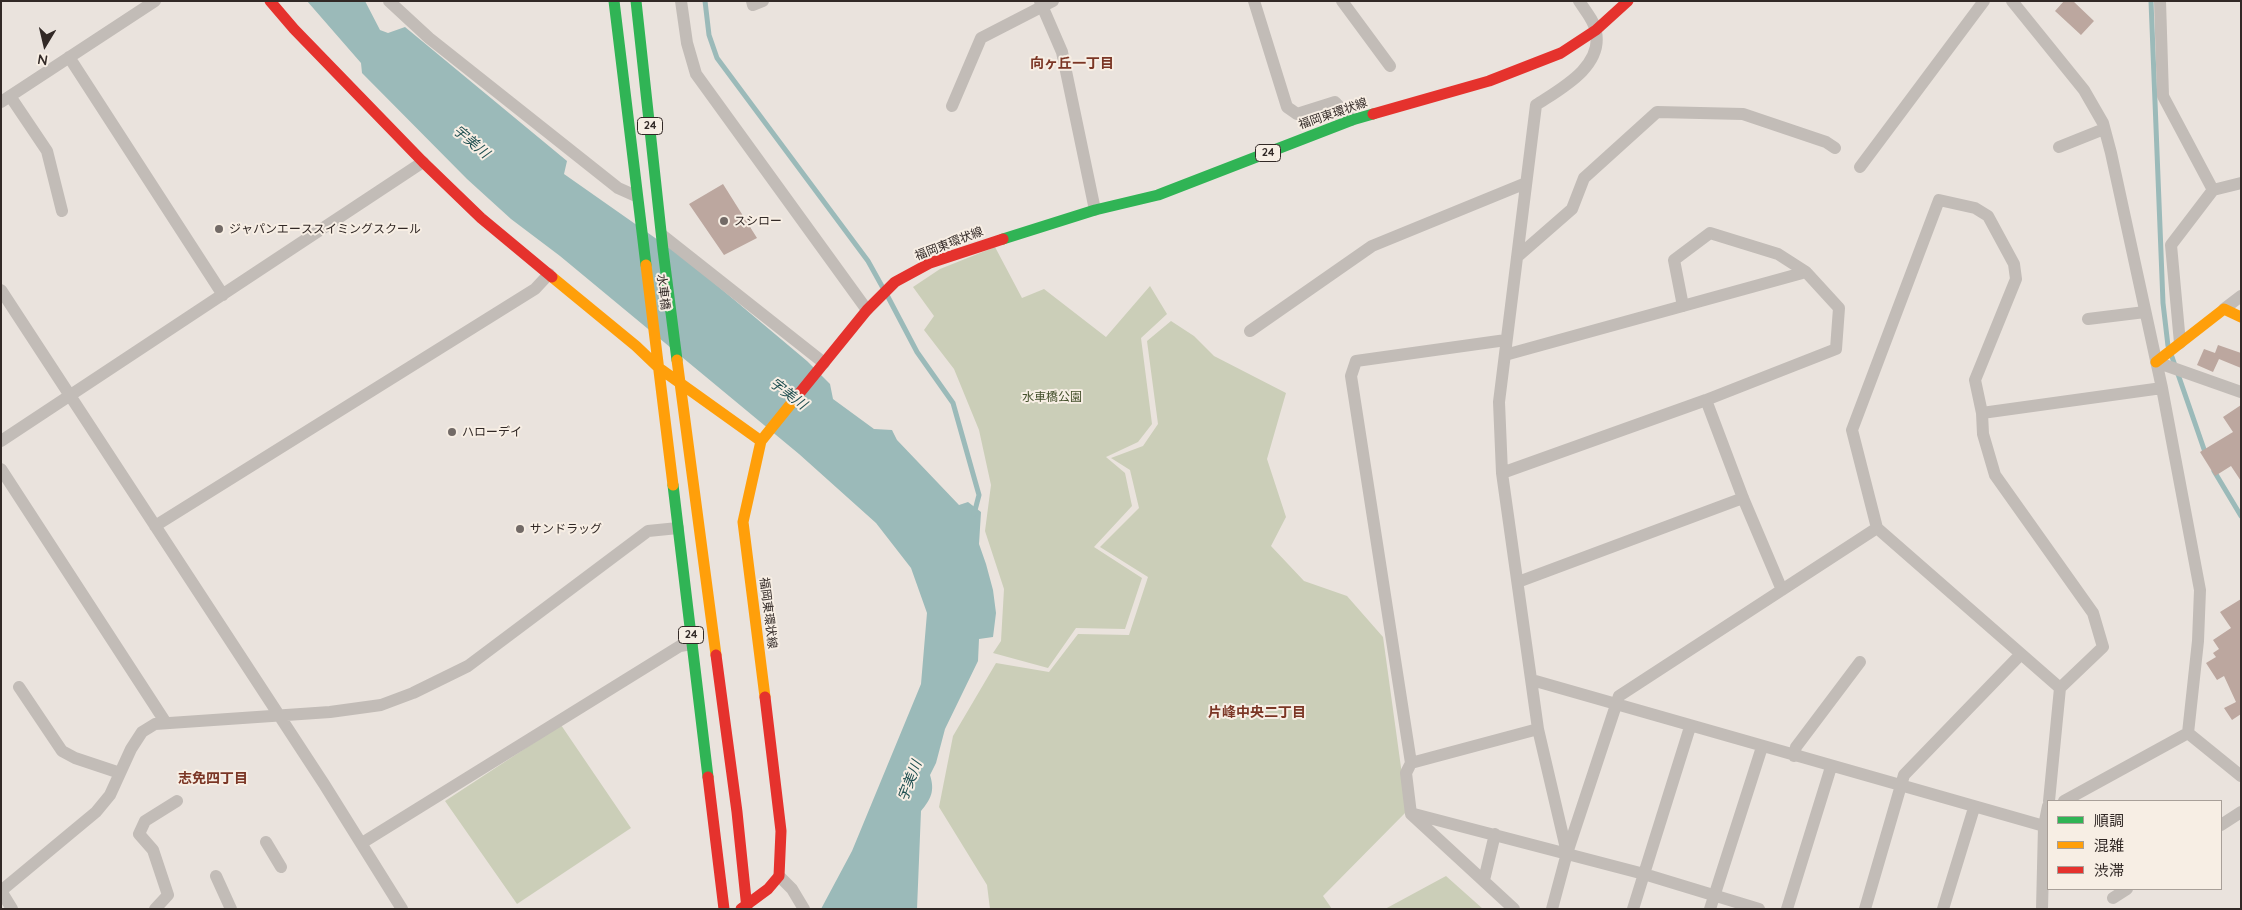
<!DOCTYPE html>
<html>
<head>
<meta charset="utf-8">
<style>
	body { margin:0 }
	#map { position:relative; width:2242px; height:910px; overflow:hidden; background:#eae3dd; font-family:Quicksand,"Noto Sans JP",sans-serif }
	canvas { display:block }
	.frame { position:absolute; inset:0; border:2px solid #322926; pointer-events:none }
	.legend { position:absolute; left:2047px; top:800px; width:175px; height:90px; box-sizing:border-box; background:#f7eee4; border:1px solid #a89f98; margin:0; padding:6px 9px; list-style:none; font-size:15px; color:#322926 }
	.legend li { display:flex; align-items:center; gap:10px; height:25px }
	.legend b { width:25px; border:1px solid #a89f98 }
	.north { position:absolute; left:20px; top:20px; width:50px; height:50px; -webkit-text-stroke:4px #f7eee4; paint-order:stroke; rotate:189deg; font-size:14px; font-weight:700; line-height:20px; text-align:center; color:#322926 }
	.north::after { content:''; display:block; margin:auto; width:18px; height:22px; background:#322926; clip-path:polygon(50% 0,100% 100%,50% 72%,0 100%) }
</style>
</head>
<body>
<div id="map">
<canvas width="2242" height="910"></canvas>
<div class="frame"></div>
<ul class="legend">
<li><b style="height:6px;background:#30b455"></b>順調</li>
<li><b style="height:6px;background:#ff9f0a"></b>混雑</li>
<li><b style="height:6px;background:#e5322d"></b>渋滞</li>
</ul>
<div class="north">N</div>
</div>
<script>
const g = document.querySelector('canvas').getContext('2d');
g.lineJoin = 'round';
function fill(path, color) { g.fillStyle = color; g.fill(path, 'evenodd'); }
function strokePath(path, color, width, dash) { g.strokeStyle = color; g.lineWidth = width; g.lineCap = dash ? 'butt' : 'round'; g.setLineDash(dash || []); g.stroke(path); }
function label(font, color, halo, rows, align = 'center') {
  g.font = font + ' Quicksand,"Noto Sans JP",sans-serif'; g.lineWidth = 4; g.setLineDash([]); g.textBaseline = 'middle'; g.strokeStyle = halo; g.fillStyle = color; for (const [text, x, y, turn = 0] of rows) {
    g.save(); g.translate(x, y); g.rotate((+turn || 0) * Math.PI / 180); g.textAlign = isNaN(turn) ? turn : align; if (halo) g.strokeText(text, 0, 0); g.fillText(text, 0, 0); g.restore();
  }
}
fill(new Path2D(`
	M995 247 1022 298 1044 289 1106 337 1150 286 1167 314 1141 338 1152 424 1138 442 1106 457 1125 473 1132 506 1094 547 1142 578 1125 629 1076 628 1048 668 993 653 1001 641 1004 589 985 531 991 485 979 430 954 369 924 330 934 316 913 287 940 269Z
	M1171 321 1194 336 1214 356 1286 393 1267 459 1286 517 1271 546 1304 581 1347 596 1383 637 1407 811 1323 896 1332 909H990L987 885 939 807 953 736 996 663 1049 672 1078 634 1129 635 1148 577 1100 547 1139 508 1130 470 1111 458 1143 446 1158 424 1147 341Z
	M561 725 631 828 517 904 445 801Z
	M1446 876 1483 909H1385Z`), '#cbceb8');
fill(new Path2D(`
	M307 1H365L380 30 388 33 405 27 567 161 564 174 688 261 807 361 830 384 833 399 874 429 892 430 897 440 959 505 968 502 981 512 979 544 986 564 993 590 996 613 993 637 979 639 978 661 945 729 936 763 930 775C935 791 931 799 921 811L917 909H821L852 851 921 684 927 613 911 568 876 523 799 454 560 256 511 219 467 179 362 73 361 63Z`), '#9bbab9');
strokePath(new Path2D(`
	M705 1 709 35 717 58 868 261 883 288
	M2151 1 2163 303 2168 346
	M887 295 917 352 953 403 979 495 974 514
	M2171 354 2206 455
	M2214 471 2241 516`), '#9bbab9', 5);
fill(new Path2D(`
	M2064 1H2073L2094 21 2081 35 2055 11Z
	M723 184 757 238 724 255 689 204Z
	M2218 345 2241 353V368L2219 359 2213 372 2197 365 2204 349 2215 353Z
	M2241 405V481L2231 466 2215 476 2200 452 2233 432 2223 417Z
	M2241 599V714L2232 720 2224 708 2236 702 2224 676 2217 680 2206 663 2216 657 2213 653 2219 649 2213 640 2231 628 2220 612Z`), '#bca79f');
strokePath(new Path2D(`
	M389 1 429 38 618 188 636 196
	M681 1 687 43 696 74 867 310
	M752 1 753 5 763 1
	M1040 1 1062 52 1095 210
	M1254 1 1287 107 1297 114 1335 102 1352 120
	M1342 1 1390 66
	M2012 1 2084 90 2103 123 2111 153 2162 388 2200 590 2198 641 2188 733
	M2160 1 2163 96 2213 190
	M69 57 223 295
	M10 96 47 151 62 211
	M1 102 155 1
	M952 106 981 38 1053 1
	M2059 147 2104 129
	M1860 167 1984 1
	M662 235 824 363
	M1517 257 1572 209 1584 178 1657 112 1743 114 1826 142 1835 148
	M1 290 324 784 402 909
	M1683 306 1674 260 1710 233 1778 254 1806 272
	M2224 309 2241 296
	M2088 319 2145 312
	M1250 331 1372 246 1526 183
	M1506 340 1356 361 1351 376 1411 763 1406 773 1411 814 1514 909
	M2180 343 2171 245 2213 190 2241 183
	M2156 362 2241 392
	M1706 400 1743 498 1782 590
	M1982 413 2162 388
	M1 441 423 162
	M1 469 166 723
	M1502 473 1706 400 1836 349 1839 308 1806 272 1505 355
	M155 526 535 289 549 274
	M1518 582 1743 498
	M1532 680 2044 826
	M19 687 62 751 75 758 120 773
	M2188 733 2241 776
	M1794 756 1796 747 1860 662
	M1411 763 1538 729
	M2049 801 2060 688 2103 647 2093 613 1995 475 1983 434 1982 413 1975 380 2016 279 2014 264 1988 216 1975 208 1939 200 1852 430 1877 528 2060 688
	M2064 801 2188 733
	M1414 814 1644 874 1759 909
	M2221 825 2241 812
	M266 842 281 867
	M362 843 680 646 692 644
	M1567 853 1538 729 1502 473 1499 402 1536 105C1560 89 1603 67 1596 32 1595 22 1585 10 1579 1
	M216 876 231 909
	M779 876 792 889 804 909
	M1484 880 1495 834
	M1 891 96 812 110 795 131 749 142 732 155 724 330 712 381 705 413 693 468 666 648 531 678 528
	M1 891 12 909
	M2113 898 2127 889
	M155 909 168 895 153 850 139 834 145 821 177 801
	M1552 909 1567 853 1619 696 1877 528
	M1633 909 1690 727
	M1710 909 1762 747
	M1787 909 1831 767
	M1865 909 1904 775 2021 654
	M1943 909 1974 808
	M2042 909 2044 826 2048 806`), '#c2bcb7', 12);
strokePath(new Path2D(`
	M614 1 646 265
	M636 1 663 250 677 360
	M1003 239 1095 210 1158 195 1352 120 1373 114
	M673 485 708 777`), '#30b455', 11);
strokePath(new Path2D(`
	M646 265 673 485
	M552 277 636 346 659 368 761 441
	M677 360 716 655
	M2156 362 2224 309 2241 317
	M765 697 743 522 761 441 798 395`), '#ff9f0a', 11);
strokePath(new Path2D(`
	M270 1 294 29 423 162 481 218 552 277
	M1373 114 1489 81 1561 53 1596 30 1628 1
	M798 395 867 310 895 282 930 263 1003 239
	M716 655 737 812 747 909
	M708 777 724 909
	M741 909 768 889 779 876 781 831 765 697`), '#e5322d', 11);
for (const [x, y, r, color] of [
	[724,221,5,"#726a66"],
	[219,229,5,"#726a66"],
	[452,432,5,"#726a66"],
	[520,529,5,"#726a66"]
]) { const dot = new Path2D(); dot.arc(x, y, r, 0, 2 * Math.PI); g.fillStyle = color; g.fill(dot); strokePath(dot, '#f7eee4', 2); }
for (const [x, y, w] of [
	[650,126,25],
	[1268,153,25],
	[691,635,25]
]) { const box = new Path2D(); box.roundRect(x - w / 2, y - 8.5, w, 17, 4); g.fillStyle = '#f7eee4'; g.fill(box); strokePath(box, '#322926', 1); }
label('bold 11px', '#322926', null, [
	["24",650,126],
	["24",1268,153],
	["24",691,635]
]);
label('12px', '#322926', '#f7eee4', [
	["福岡東環状線",1333,114,-19],
	["福岡東環状線",949,244,-21],
	["水車橋",663,292,83],
	["福岡東環状線",768,613,83]
]);
label('12px', '#322926', '#f7eee4', [
	["スシロー",734,221],
	["ジャパンエーススイミングスクール",229,229],
	["ハローデイ",462,432],
	["サンドラッグ",530,529]
], 'left');
label('12px', '#434f2b', '#f7eee4', [
	["水車橋公園",1052,397]
]);
label('bold 14px', '#7b3625', '#f7eee4', [
	["向ヶ丘一丁目",1072,64],
	["片峰中央二丁目",1257,713],
	["志免四丁目",213,779]
]);
label('italic 14px', '#1f4f50', '#f7eee4', [
	["宇美川",471,142,40],
	["宇美川",788,394,37],
	["宇美川",910,781,-69]
]);
</script>
</body>
</html>
